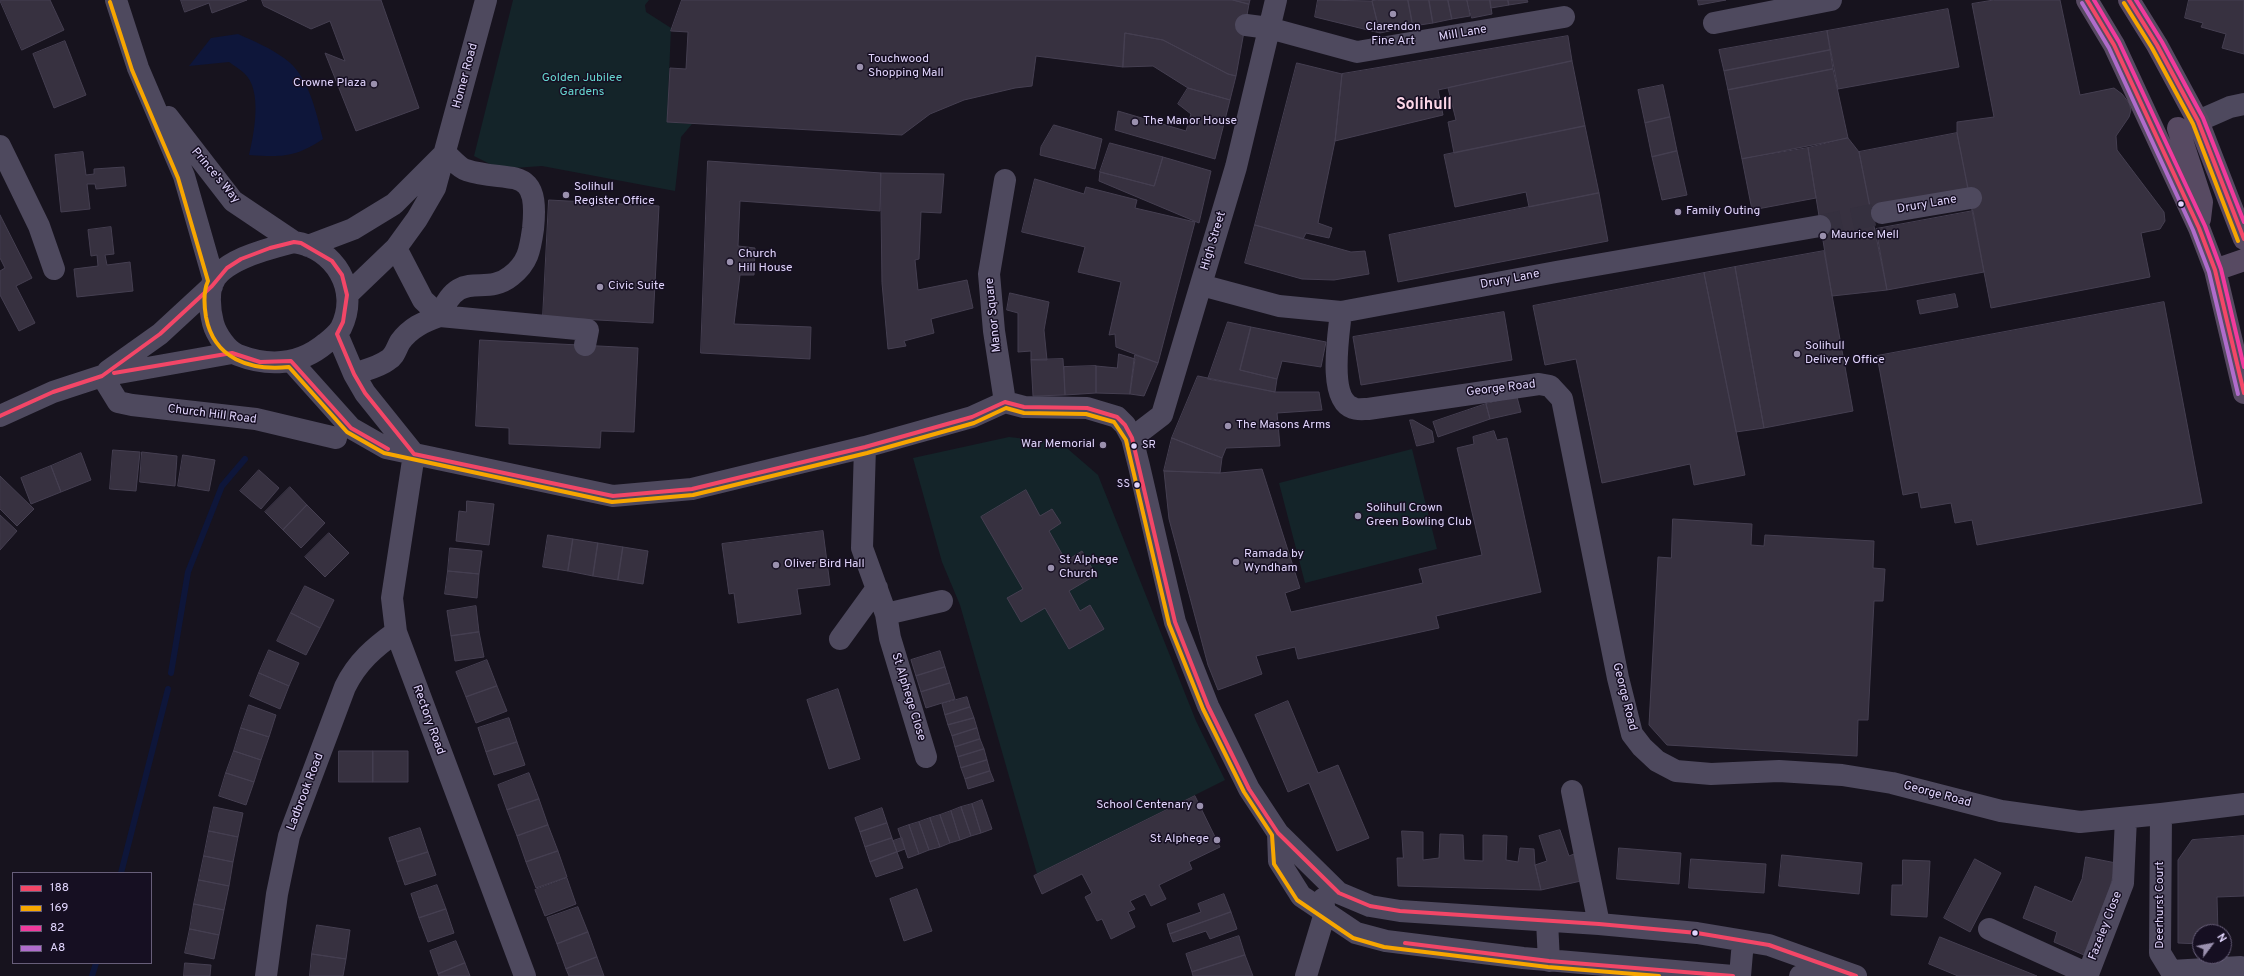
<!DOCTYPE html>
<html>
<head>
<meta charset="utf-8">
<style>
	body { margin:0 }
	#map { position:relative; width:2244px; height:976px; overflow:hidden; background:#17131e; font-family:Overpass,sans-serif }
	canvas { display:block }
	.legend { position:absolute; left:12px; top:872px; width:140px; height:92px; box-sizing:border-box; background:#160f22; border:1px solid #675e79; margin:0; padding:5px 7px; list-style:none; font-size:12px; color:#e0d4fc }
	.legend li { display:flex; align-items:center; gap:8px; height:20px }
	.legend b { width:20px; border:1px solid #675e79 }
	.north { position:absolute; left:2192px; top:924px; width:40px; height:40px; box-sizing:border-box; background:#160f22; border:1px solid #675e79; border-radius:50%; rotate:58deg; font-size:11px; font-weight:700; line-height:16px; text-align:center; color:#e0d4fc }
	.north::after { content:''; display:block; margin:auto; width:14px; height:18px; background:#9a90ae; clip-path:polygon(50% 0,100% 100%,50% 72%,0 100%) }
</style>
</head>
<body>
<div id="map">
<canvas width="2244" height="976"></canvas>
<ul class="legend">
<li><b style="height:5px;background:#f34667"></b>188</li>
<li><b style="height:5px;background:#f7a600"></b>169</li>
<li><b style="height:5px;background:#f13a9d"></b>82</li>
<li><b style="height:5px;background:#b06ccc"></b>A8</li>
</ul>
<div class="north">N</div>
</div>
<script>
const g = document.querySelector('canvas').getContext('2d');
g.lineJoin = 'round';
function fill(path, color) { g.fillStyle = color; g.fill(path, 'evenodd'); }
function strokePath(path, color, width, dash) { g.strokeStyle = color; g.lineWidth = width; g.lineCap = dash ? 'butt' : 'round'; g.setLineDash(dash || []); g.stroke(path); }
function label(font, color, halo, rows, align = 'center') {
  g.font = font + ' Overpass,sans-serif'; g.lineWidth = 3; g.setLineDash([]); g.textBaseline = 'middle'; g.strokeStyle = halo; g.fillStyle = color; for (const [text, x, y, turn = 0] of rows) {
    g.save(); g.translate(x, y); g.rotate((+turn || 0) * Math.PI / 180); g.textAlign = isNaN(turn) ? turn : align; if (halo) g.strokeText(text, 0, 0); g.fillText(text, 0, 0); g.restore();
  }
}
fill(new Path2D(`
	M513 0H649L645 5 646 12 671 28 667 122 692 124 681 137 675 191 542 166 500 169 474 156Z
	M1009 437 1061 443 1098 475 1196 721 1225 780 1037 874 960 605 942 562 913 458Z
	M1412 449 1437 549 1305 583 1279 483Z`), '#142429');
fill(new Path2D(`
	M238 34C254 41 270 48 284 58 309 75 316 112 323 139 294 158 282 157 249 155 254 134 263 90 244 73 240 69 234 66 229 62L189 66 211 38Z`), '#0e163a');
strokePath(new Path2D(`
	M171 673 188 572 222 486 245 459
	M121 873 168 689
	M92 976 96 963`), '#0e163a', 6);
const building = new Path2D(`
	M0 0H50L64 30 22 50Z
	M181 0H247L212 13 209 3 185 12Z
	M262 0H381L419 108 356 131 325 53 345 61 330 21 311 29 264 6Z
	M682 0H1233L1249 4 1236 76 1228 74 1163 40 1125 33 1123 67 1036 56 1032 86 1015 88 964 100 930 114 902 135 667 122 670 68 686 69 688 32 671 31Z
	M1233 0H1250L1249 4Z
	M1318 0 1372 1 1380 33 1315 17Z
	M1378 0H1408L1413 26 1380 33 1372 1Z
	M1408 0H1429L1433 23 1413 26Z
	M1429 0H1448L1452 19 1433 23Z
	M1448 0H1467L1470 16 1452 19Z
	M1467 0H1490L1492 14 1472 18Z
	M1490 0H1508L1509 5 1491 8Z
	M1508 0H1527L1528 2 1509 5Z
	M1698 0H1726L1699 5Z
	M1994 0H2060L2080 95 2114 88 2122 94 2129 103 2131 110 2129 117 2116 136 2117 150 2164 212 2165 221 2160 229 2141 233 2150 277 1991 308 1957 133V122L1994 117 1972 4Z
	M2189 0H2244V54L2222 48 2226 34 2201 27 2203 23 2185 18Z
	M1948 9 1959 67 1838 89 1827 31Z
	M1827 31 1830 50 1724 71 1719 50Z
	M1125 33 1163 40 1228 74 1236 76 1230 100 1188 88 1153 66 1123 67Z
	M1568 36 1572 61 1438 90 1443 115 1335 141 1342 74Z
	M65 41 86 95 54 108 33 54Z
	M1830 50 1833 69 1728 90 1724 71Z
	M1572 61 1585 126 1454 153 1448 122 1456 120 1448 88Z
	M1297 63 1342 74 1335 141 1318 223 1332 228 1329 238 1306 233 1303 239 1255 225Z
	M1833 69 1848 138 1742 159 1728 90Z
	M1663 85 1670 117 1645 123 1638 90Z
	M1188 88 1230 100 1215 159 1115 130 1118 111 1186 131 1191 114 1178 104Z
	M1670 117 1677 151 1652 157 1645 123Z
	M1054 125 1102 139 1095 169 1040 155 1041 147Z
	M1585 126 1599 193 1529 207 1526 192 1455 207 1444 155Z
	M1957 133 1968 188 1870 208 1859 152Z
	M1848 138 1859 152 1887 290 1832 296 1808 148Z
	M1110 143 1163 157 1154 186 1100 172Z
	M1808 148 1816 198 1752 210 1742 159Z
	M1677 151 1687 195 1662 200 1652 157Z
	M83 152 86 175 94 174V169L124 167 126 186 96 189 95 184H87L90 209 61 212 55 155Z
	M1163 157 1211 171 1199 223 1099 181 1100 172 1154 186Z
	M708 161 881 173 880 211 740 201 738 246 755 248 754 275H740L734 324 811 327 810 359 701 353Z
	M881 173 944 174 941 213 921 212 919 259 915 260 918 290 967 280 973 308 931 319 934 333 904 341 906 346 888 349 882 283Z
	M1035 179 1084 194 1086 187 1137 200 1135 208 1195 222 1158 363 1116 347 1115 334 1109 335 1121 282 1078 272 1085 247 1022 232Z
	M1599 193 1608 241 1398 282 1389 235Z
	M549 200 659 206 653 323 543 317Z
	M1973 211 1984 272 1887 290 1876 229Z
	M0 215 32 278 16 286 35 323 19 331 0 295V271L5 268 0 258Z
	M1255 225 1351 252 1365 251 1369 274 1334 280 1302 279 1245 263Z
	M111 227 114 254 105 255 107 265 130 262 133 291 77 297 74 269 98 266 97 255 91 256 88 230Z
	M1824 251 1853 411 1764 428 1735 267Z
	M1735 267 1764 428 1736 432 1704 273Z
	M1704 273 1745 475 1694 485 1690 464 1602 483 1576 359 1545 365 1533 306Z
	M1010 293 1049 302 1044 330 1047 360H1031V351L1018 352V313L1007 310Z
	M1955 294 1958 307 1920 314 1917 301Z
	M2164 302 2202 503 1977 545 1972 520 1955 523 1951 503 1921 508 1918 492 1903 495 1877 356Z
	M1504 312 1512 360 1361 385 1353 337Z
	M1228 322 1251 327 1240 370 1277 379 1275 392 1208 379Z
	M1251 327 1326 342 1321 367 1282 361 1277 379 1240 370Z
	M480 340 638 348 634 432 601 431 600 448 509 444V428L476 426Z
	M1119 354 1135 359 1130 394 1096 393V366L1117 368Z
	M1135 355 1158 363 1144 396 1130 394Z
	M1063 359 1065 395 1033 396 1031 360Z
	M1096 366V393L1065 395 1064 367Z
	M1198 376 1275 392H1319L1322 410 1277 413 1280 446 1226 448 1222 458 1172 438Z
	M1517 397 1521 412 1490 419 1486 404Z
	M1486 404 1490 419 1438 437 1433 422Z
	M1410 420H1413L1432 431 1434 442 1417 446Z
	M1494 431 1497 440 1507 438 1541 592 1436 616 1439 628 1298 659 1295 647 1256 656 1262 674 1218 690 1208 665 1169 519 1164 471 1220 473 1262 469 1300 588 1285 593 1291 612 1423 583 1419 569 1482 555 1457 448 1474 444 1473 437Z
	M1172 438 1222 458 1220 473 1164 471Z
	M113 450 140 452 136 491 110 489Z
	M142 452 177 456 175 486 140 482Z
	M81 453 91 480 61 492 51 466Z
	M183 455 215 460 209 491 178 486Z
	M51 466 61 492 31 504 21 478Z
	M259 470 279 488 261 509 240 491Z
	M0 476 34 509 17 526 0 509Z
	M290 487 307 505 283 530 265 512Z
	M1026 490 1040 516 1052 509 1061 523 1049 531 1066 561 1082 551 1096 575 1069 591 1080 611 1090 605 1104 629 1069 649 1045 608 1021 622 1007 598 1023 589 981 517Z
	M467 501 494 504 489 545 456 541 459 511 466 512Z
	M307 505 325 523 301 548 283 530Z
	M0 515 17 531 0 550Z
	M1673 519 1752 524 1751 545 1764 546 1765 535 1874 541 1873 568 1885 569 1883 601H1874L1868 720H1858L1857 756 1667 745 1649 725 1658 557 1671 558Z
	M823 531 830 585 797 589 801 614 738 623 734 593 729 594 722 544Z
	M329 533 349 553 325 577 305 557Z
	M548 535 573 539 568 571 543 567Z
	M573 539 598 543 593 576 568 571Z
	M598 543 623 547 618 580 593 576Z
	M623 547 648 551 643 584 618 580Z
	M450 548 482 551 479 574 448 571Z
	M448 571 479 574 477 598 445 594Z
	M305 586 334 600 320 628 291 613Z
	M476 606 479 632 451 636 447 611Z
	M291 613 320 628 306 655 277 641Z
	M479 632 484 657 455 661 451 636Z
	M269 650 299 663 289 686 259 673Z
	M940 651 945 667 916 676 911 660Z
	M487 660 497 686 466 697 456 672Z
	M945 667 950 683 921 692 916 676Z
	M259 673 289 686 280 709 250 696Z
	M950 683 955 699 926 708 921 692Z
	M497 686 507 711 476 723 466 697Z
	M838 689 860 759 829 769 807 700Z
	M967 697 970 707 945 715 942 704Z
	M1288 701 1318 773 1338 765 1369 838 1337 851 1309 783 1288 792 1255 715Z
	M249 705 276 715 269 737 241 728Z
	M970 707 974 718 948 725 945 715Z
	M509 718 517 742 486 752 478 728Z
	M974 718 977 728 952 736 948 725Z
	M241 728 269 737 261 760 234 751Z
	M977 728 980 739 955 747 952 736Z
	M980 739 984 749 958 757 955 747Z
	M517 742 525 765 494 775 486 752Z
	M984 749 987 760 961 768 958 757Z
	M234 751 261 760 254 782 226 773Z
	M339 751H373V782H339Z
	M373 751H408V782H373Z
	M987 760 990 771 965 779 961 768Z
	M990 771 994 781 968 789 965 779Z
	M226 773 254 782 246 805 219 796Z
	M529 773 539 799 507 810 498 785Z
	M1195 796 1220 847 1189 862 1192 869 1159 885 1166 899 1151 906 1145 894 1130 901 1135 909 1128 912 1135 927 1111 939 1102 919 1097 921 1085 897 1092 893 1082 874 1042 894 1034 876Z
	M539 799 548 825 517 836 507 810Z
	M982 800 992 829 981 833 972 804Z
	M972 804 981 833 971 836 961 807Z
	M214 807 243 813 238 837 209 831Z
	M961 807 971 836 960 840 951 811Z
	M882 808 887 823 860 832 855 818Z
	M951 811 960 840 950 843 940 815Z
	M940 815 950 843 940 847 930 818Z
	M930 818 940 847 929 850 919 822Z
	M919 822 929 850 919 854 909 825Z
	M887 823 892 838 865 847 860 832Z
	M548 825 558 851 526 862 517 836Z
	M909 825 919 854 908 858 898 829Z
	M420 828 428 852 397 862 389 838Z
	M1560 830 1569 856 1574 854 1581 881 1541 890 1535 865 1547 861 1539 836Z
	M209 831 238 837 233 862 204 856Z
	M1402 831 1423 832V860L1439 858 1440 834 1463 835 1464 860 1483 861V835L1507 836 1506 860 1518 862 1520 848 1534 849 1535 865 1541 890 1398 886 1397 858H1403Z
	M2244 836V896L2217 897 2218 932H2200V944L2178 943V860L2192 840Z
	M892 838 897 852 870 862 865 847Z
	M902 838 905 849 897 852 893 841Z
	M1619 848 1681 853 1679 884 1617 879Z
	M558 851 567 877 536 888 526 862Z
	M428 852 436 875 405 885 397 862Z
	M897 852 903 868 876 877 870 862Z
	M1782 855 1862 863 1859 894 1779 886Z
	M204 856 233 862 229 886 199 880Z
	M2086 857 2116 863 2110 888 2084 955 2054 942 2057 932 2023 918 2035 886 2072 902 2082 879Z
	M1691 859 1766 864 1764 893 1689 888Z
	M1975 859 2001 873 1970 932 1944 918Z
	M1903 860 1930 861 1927 917 1891 915 1892 885H1902Z
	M567 878 576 904 545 916 535 890Z
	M199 880 229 886 224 910 194 904Z
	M437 885 446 909 419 918 411 894Z
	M917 889 932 931 904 941 890 899Z
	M1224 894 1231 912 1170 934 1167 924 1201 912 1198 904Z
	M194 904 224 910 219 935 190 929Z
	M578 907 588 932 557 944 547 918Z
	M446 909 454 933 428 942 419 918Z
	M1231 912 1237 929 1210 939 1206 931 1173 942 1170 934Z
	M317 925 350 930 346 959 312 954Z
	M190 929 219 935 214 959 185 953Z
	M588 932 597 957 566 969 557 944Z
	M1239 936 1245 955 1192 972 1186 954Z
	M1940 937 2037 976H1958L1929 964Z
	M456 941 465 963 438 974 430 951Z
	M312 954 346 959 343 976H310Z
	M1245 955 1253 976H1193L1192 972Z
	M597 957 604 976H569L566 969Z
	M185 963 211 965 210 976H184Z
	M465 963 470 976H439L438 974Z`);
fill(building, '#373140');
strokePath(building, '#453f51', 1);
strokePath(new Path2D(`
	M1820 226 1882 213`), '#35303f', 22, [22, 11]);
strokePath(new Path2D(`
	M116 0 138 68 184 176 214 281
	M1714 23 1831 0
	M1246 25 1269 28 1357 52 1564 17
	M168 117 233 201 294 242
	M2198 121 2230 107 2244 104
	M0 146 39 226 54 269
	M1882 213 1971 198
	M294 242C335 248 360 290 341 328 337 334 331 339 326 343 300 365 269 367 238 355 227 351 216 334 213 323 210 311 209 298 211 287 218 260 271 248 294 242Z
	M308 246 353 229 394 204 443 155
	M396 248 423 300 440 316C459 266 484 298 511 276 528 263 530 250 533 229 540 162 510 184 466 170 459 168 451 158 445 153
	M1201 285 1279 306 1341 312 1556 272 1820 226
	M347 295 396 248 417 219 435 188 486 0
	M1341 312C1339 333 1327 399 1353 408 1357 410 1364 409 1368 409L1539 384 1550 386 1562 399 1618 678 1632 734 1642 747 1657 761 1676 771 1711 774 1779 771 1842 775 1892 783 2001 811 2080 822 2161 814 2244 804
	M337 334 354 374 365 393 414 454
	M291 361 351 428 386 448 613 496 692 489 865 447 972 417 1005 402
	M108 371 160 334 212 286
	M354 374C365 370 379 367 388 360 395 356 396 349 400 342 410 328 423 322 440 316L588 330 585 345
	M102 376 118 402 132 405 256 419 336 438
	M1005 402 1024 407 1087 408 1117 417 1125 425 1132 438 1139 466 1175 622 1208 706 1249 789 1278 833 1339 893 1370 906 1400 911 1599 924 1697 933 1769 945 1856 976
	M1005 402 994 331 989 274 1005 180
	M0 416 53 392 102 376 232 353
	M1132 438 1162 415 1236 167 1276 0
	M865 447 862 548 886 614 890 638 926 757
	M414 454 392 598 396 632 525 976
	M886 614 942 601
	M840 639 877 588
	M1572 791 1599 924
	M2161 814 2160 953 2171 971 2241 967
	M1278 833 1279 861 1301 896 1356 933 1386 941 1523 958 1733 976
	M1547 921 1549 961
	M1989 929 2088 974 2123 883 2126 818
	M266 976 277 894 289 836 345 687C357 662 375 647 396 632
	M1306 976 1325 913 1323 899
	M1740 976 1743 941
	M1800 976 1837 973`), '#4e495e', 22);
strokePath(new Path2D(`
	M2087 0 2114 45 2199 228 2215 270 2244 393
	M2129 0 2157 45 2198 121 2244 239
	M2178 128 2202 202 2200 219
	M2215 270 2244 260`), '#574a62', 22);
strokePath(new Path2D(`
	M2087 0 2114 45 2199 228 2215 270 2244 393
	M2129 0 2157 45 2198 121 2244 239
	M114 373 232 353 260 362 291 361 351 428 388 449
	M1005 402 1024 407 1087 408 1117 417 1125 425 1132 438 1175 622 1208 706 1249 789 1278 833 1339 893 1370 906 1400 911 1599 924 1697 933 1769 945 1856 976
	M0 416 53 392 102 376 160 334 212 286 227 268 241 259 270 248 294 242 301 243 332 261 342 275 347 295 343 322 337 334 354 374 365 393 414 454 613 496 692 489 865 447 972 417 1005 402
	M1405 943 1549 961 1733 976`), '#f34667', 4);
strokePath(new Path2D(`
	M110 2 132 70 178 178 208 281C203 292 204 305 206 317 214 359 250 371 289 367L347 432 384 453 612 502 693 495 867 453 974 423 1006 408 1024 413 1086 414 1114 422 1126 440 1169 624 1203 709 1244 792 1272 835 1274 864 1297 900 1353 938 1384 947 1548 967 1659 976
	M2124 3 2152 48 2193 124 2238 241`), '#f7a600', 4);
strokePath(new Path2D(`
	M2094 0 2119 42 2205 226 2221 269 2244 367
	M2136 0 2162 42 2203 118 2244 222`), '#f13a9d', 4);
strokePath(new Path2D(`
	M2082 3 2109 48 2193 230 2209 272 2238 394`), '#b06ccc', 4);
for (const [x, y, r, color] of [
	[1393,14,4,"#9a90ae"],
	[860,67,4,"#9a90ae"],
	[374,84,4,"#9a90ae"],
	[1135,122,4,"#9a90ae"],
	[566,195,4,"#9a90ae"],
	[2181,204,3.5,"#e0d4fc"],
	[1678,212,4,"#9a90ae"],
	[1823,236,4,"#9a90ae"],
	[730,262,4,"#9a90ae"],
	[600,287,4,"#9a90ae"],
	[1797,354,4,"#9a90ae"],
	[1228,426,4,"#9a90ae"],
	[1103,445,4,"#9a90ae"],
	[1134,446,3.5,"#e0d4fc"],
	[1137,485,3.5,"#e0d4fc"],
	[1358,516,4,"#9a90ae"],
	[1236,562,4,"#9a90ae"],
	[776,565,4,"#9a90ae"],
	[1051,568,4,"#9a90ae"],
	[1200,806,4,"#9a90ae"],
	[1217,840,4,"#9a90ae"],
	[1695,933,3.5,"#e0d4fc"]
]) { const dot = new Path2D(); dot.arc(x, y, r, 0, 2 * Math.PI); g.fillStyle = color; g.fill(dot); strokePath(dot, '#160f22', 1.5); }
label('11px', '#e0d4fc', '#160f22', [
	["SR",1142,446],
	["SS",1130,485,"right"]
], 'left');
label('12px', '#e0d4fc', '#160f22', [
	["Clarendon",1393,28,"center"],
	["Fine Art",1393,42,"center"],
	["Touchwood",868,60],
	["Shopping Mall",868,74],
	["Crowne Plaza",366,84,"right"],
	["The Manor House",1143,122],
	["Solihull",574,188],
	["Register Office",574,202],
	["Family Outing",1686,212],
	["Maurice Mell",1831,236],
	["Church",738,255],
	["Hill House",738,269],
	["Civic Suite",608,287],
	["Solihull",1805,347],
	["Delivery Office",1805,361],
	["The Masons Arms",1236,426],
	["War Memorial",1095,445,"right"],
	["Solihull Crown",1366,509],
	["Green Bowling Club",1366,523],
	["Ramada by",1244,555],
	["Wyndham",1244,569],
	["St Alphege",1059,561],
	["Church",1059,575],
	["Oliver Bird Hall",784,565],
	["School Centenary",1192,806,"right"],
	["St Alphege",1209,840,"right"]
], 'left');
label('12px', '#e0d4fc', '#160f22', [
	["Mill Lane",1463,34,-10],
	["Homer Road",466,76,-75],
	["Prince's Way",215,176,50],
	["Drury Lane",1927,205,-10],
	["High Street",1214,241,-73],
	["Drury Lane",1510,280,-11],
	["Manor Square",994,315,-96],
	["George Road",1501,389,-7],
	["Church Hill Road",212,415,7],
	["St Alphege Close",908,697,73],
	["George Road",1624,697,76],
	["Rectory Road",428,720,70],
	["Ladbrook Road",306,792,-69],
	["George Road",1937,795,15],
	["Deerhurst Court",2161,905,-90],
	["Fazeley Close",2106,926,-69]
]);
label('12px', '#65d6cf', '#160f22', [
	["Golden Jubilee",582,79],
	["Gardens",582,93]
]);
label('bold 16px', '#fcd5e7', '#160f22', [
	["Solihull",1424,106]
]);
</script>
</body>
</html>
